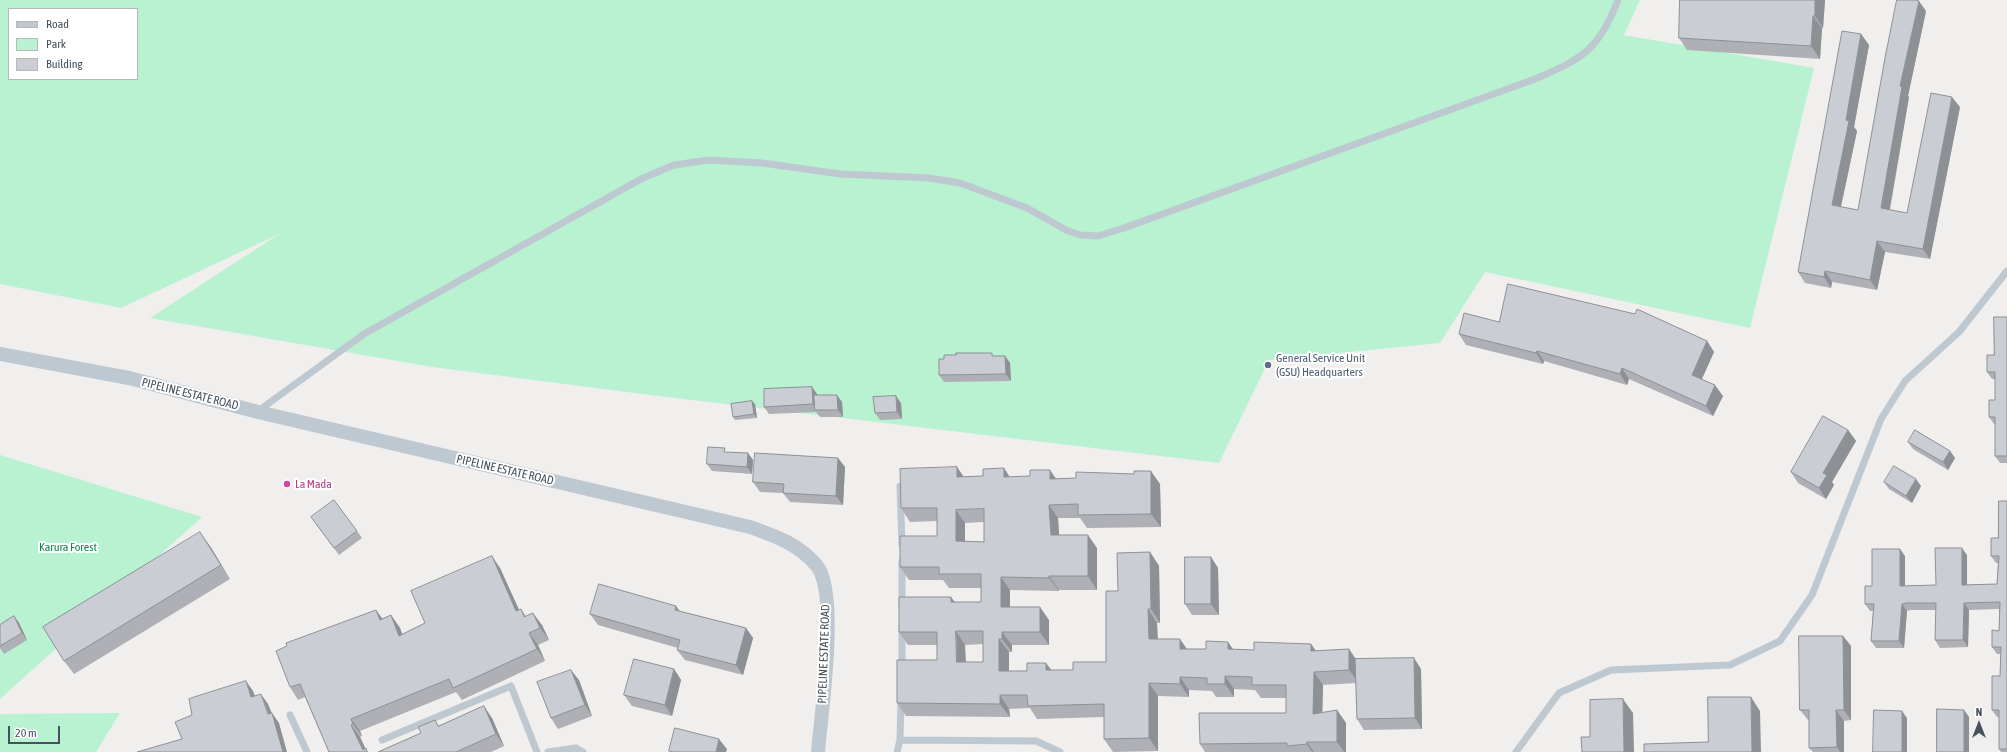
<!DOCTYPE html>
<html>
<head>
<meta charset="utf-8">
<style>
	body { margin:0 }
	#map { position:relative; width:2007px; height:752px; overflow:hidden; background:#f1eeee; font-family:"Asap Condensed",sans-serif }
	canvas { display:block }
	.legend { position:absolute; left:8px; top:8px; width:130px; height:72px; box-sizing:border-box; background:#fff; border:1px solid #b5b9be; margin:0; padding:5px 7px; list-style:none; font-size:12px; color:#45515d }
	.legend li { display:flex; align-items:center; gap:8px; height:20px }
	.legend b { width:20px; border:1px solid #b5b9be }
	.north { position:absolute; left:1959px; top:704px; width:40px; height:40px; -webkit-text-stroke:3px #fff; paint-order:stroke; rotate:0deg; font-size:11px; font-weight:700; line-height:16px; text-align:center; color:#45515d }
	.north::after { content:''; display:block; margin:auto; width:14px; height:18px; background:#45515d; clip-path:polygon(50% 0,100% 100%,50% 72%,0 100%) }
	.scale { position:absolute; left:8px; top:726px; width:52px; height:18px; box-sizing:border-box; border:2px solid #45515d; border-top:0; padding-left:5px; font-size:12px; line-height:14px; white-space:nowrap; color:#45515d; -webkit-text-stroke:3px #fff; paint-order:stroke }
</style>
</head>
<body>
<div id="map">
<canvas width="2007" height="752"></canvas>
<ul class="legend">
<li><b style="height:5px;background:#bdc8d1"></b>Road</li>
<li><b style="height:11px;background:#b8f2d0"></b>Park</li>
<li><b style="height:11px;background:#cacdd3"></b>Building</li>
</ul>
<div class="north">N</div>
<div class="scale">20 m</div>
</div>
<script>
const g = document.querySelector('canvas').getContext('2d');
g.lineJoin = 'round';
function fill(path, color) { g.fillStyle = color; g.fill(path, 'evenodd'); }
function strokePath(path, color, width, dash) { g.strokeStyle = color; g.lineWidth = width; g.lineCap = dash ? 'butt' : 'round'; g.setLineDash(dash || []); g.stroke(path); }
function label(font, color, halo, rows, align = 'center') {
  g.font = font + ' "Asap Condensed",sans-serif'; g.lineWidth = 4; g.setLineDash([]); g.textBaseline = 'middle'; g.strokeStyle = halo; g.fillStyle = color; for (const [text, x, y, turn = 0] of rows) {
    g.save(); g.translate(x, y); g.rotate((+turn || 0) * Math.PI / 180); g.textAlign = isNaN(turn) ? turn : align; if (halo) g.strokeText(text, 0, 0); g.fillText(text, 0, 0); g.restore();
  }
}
fill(new Path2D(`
	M0 0H1640L1624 35 1814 68 1750 328 1485 272 1440 343 1269 360 1219 463 650 395 432 367 150 318 279 234 121 308 0 284ZM9 9H137V79H9Z
	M0 455 202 517 0 699Z
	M120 713 96 752H0V714Z`), '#b8f2d0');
strokePath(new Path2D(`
	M258 411 364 334 641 179 674 165 709 160 762 163 840 174 929 178 960 183 1027 208 1066 230 1080 235 1098 236 1124 228 1535 79C1582 59 1599 50 1618 0
	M900 486 902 544
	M902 606V561
	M902 668V627
	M290 715 307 752
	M382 740 511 686 537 752
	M900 740 1036 741 1060 752
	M548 752 576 748 583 752
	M897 752 900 740 901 701
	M1516 752 1559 693 1611 670 1730 665 1780 641 1812 595 1881 419 1905 381 1959 332 2007 271`), '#bdc8d1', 7);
strokePath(new Path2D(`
	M0 354 129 378 258 412 750 527C775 536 799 544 817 566 839 594 821 714 818 752`), '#bdc8d1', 14);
fill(new Path2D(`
	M1680 0H1825L1823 28H1822L1820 59 1687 50 1679 38Z
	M1926 11 1908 96 1909 97 1890 210 1907 213 1960 107 1930 259 1885 252 1877 290 1832 282 1831 288 1805 283 1798 272 1861 34 1869 45 1854 127 1857 131 1841 207 1858 210Z
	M2007 317V463H2000L1995 456V424H1994L1989 417 1995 400V379H1992L1987 372Z
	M1499 322 1707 341 1714 352 1702 379 1723 396 1713 416 1629 379 1627 385 1544 361 1543 364 1466 345 1459 334Z
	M994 356H1005L1010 363 1011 381 944 382 939 375Z
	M812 387 817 394V395L842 402 843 417H820L816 412 769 414 764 407Z
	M752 401 755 404 757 418 735 420 733 417Z
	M901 403 902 419 880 420 875 413Z
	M1848 430 1856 441 1832 482 1834 485 1826 499 1798 483 1791 472Z
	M1908 442 1950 451 1955 458 1948 470 1913 449Z
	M727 452 748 453 753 460 752 474 712 471 707 464Z
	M838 458 845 467 843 505 790 502 783 493 760 492 753 482Z
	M957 467 963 477H1010L1160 484 1161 527 1087 528 1080 518H1058L1059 535 1097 548V590H1059V591L1010 590V607L1049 620V645H1012V652H1009V671L1073 670 1106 662 1118 591 1150 552 1159 566 1160 623H1157L1158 639 1187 649H1206L1228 642 1233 650H1254L1311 644 1316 651 1349 649 1356 659 1414 658 1421 669 1422 729 1364 730 1357 719 1356 683 1323 685 1322 713 1337 710 1346 723V752H1205L1200 744 1286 713V698H1261L1255 690 1234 689V697H1216L1212 691 1189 690V697L1158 696V751L1113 752 1104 739V717L1037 719 1030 708 1009 709 1010 717 906 716 897 703 937 660V645H908L899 632 955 602H981V588H949L943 580H909L900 567 937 536V521L910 522 901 508ZM984 522V542L965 541V523ZM983 644V662H966L965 645Z
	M1884 482 1921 486 1912 503 1889 489Z
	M2007 501V752H2001L1999 749V717H1997L1992 710 2000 676 2001 654H1997L1992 647 1999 631V609L1969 610 1968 647 1940 648 1935 640 1936 610H1911L1907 611 1904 648H1876L1871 641 1873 611H1870L1865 604 1872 586 1905 556V586L1936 585 1967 555V585L1997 584 1998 563H1996L1991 556 1998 538Z
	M316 524 357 531 362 538 339 555Z
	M210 546 230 579 74 674 64 661Z
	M1211 557 1218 568 1219 615H1192L1185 604Z
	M500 568 519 610 521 609 526 616 542 625 549 640 538 645 545 661 462 700 456 692 360 731 362 736 360 737 365 748 368 752H329L305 697 298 700 290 687 382 619 391 615 400 628 402 634 425 623Z
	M676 606 679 611 746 628 753 638 743 675 685 660 677 650 678 648 598 625 590 614Z
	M14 616 19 623 27 640 4 654 0 648V625Z
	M1843 636 1851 646V720L1844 721V752H1813L1809 748V720H1808L1800 710Z
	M674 669 681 680 672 716 632 706 624 695Z
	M579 680 592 716 558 729 551 718Z
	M492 718 504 746 491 752H378L439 725Z`), '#aeb0b5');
fill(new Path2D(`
	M1815 0H1825L1823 28 1815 16Z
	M1919 1 1926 11 1908 96 1909 97 1888 218 1881 208 1900 86Z
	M1813 16 1822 28 1820 59 1811 46Z
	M1861 34 1869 45 1854 127 1857 131 1839 215 1832 205 1846 120Z
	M1952 97 1960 107 1930 259 1923 249Z
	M1877 241 1885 252 1877 290 1870 280Z
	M1825 271 1832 282 1831 288 1824 277Z
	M1707 341 1714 352 1699 385 1692 375Z
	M1537 351 1544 361 1543 364 1536 353Z
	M1005 356 1010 363 1011 381 1006 374Z
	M1622 368 1629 379 1627 385 1620 374Z
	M1715 385 1723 396 1713 416 1706 406Z
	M812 387 817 394 818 410H817L813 404Z
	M837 395 842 402 843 417 838 410Z
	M896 396 901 403 902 419 897 412Z
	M752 401 755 404 757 418 754 414Z
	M1848 430 1856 441 1832 482 1834 485 1826 499 1819 488 1823 473Z
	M1950 451 1955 458 1948 470 1943 462Z
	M748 453 753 460 752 474 747 467Z
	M838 458 845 467 843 505 836 496Z
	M957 467 966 480 957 477Z
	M1004 468 1013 482 1004 477Z
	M1050 470 1059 483 1050 479Z
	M1151 471 1160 484 1161 527 1151 514Z
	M1916 479 1921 486 1912 503 1906 496Z
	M1049 505 1058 518 1060 548 1051 535Z
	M956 510 965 523V555L956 541Z
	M200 532 210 546 230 579 221 565Z
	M1088 535 1097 548V590L1088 576Z
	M1962 548 1967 555V592L1962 585Z
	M1900 549 1905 556V593L1900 586Z
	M1150 552 1159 566 1160 623 1151 609Z
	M492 556 500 568 525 623 516 611Z
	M1211 557 1218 568 1219 615 1211 604Z
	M1049 576 1059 590V591L1049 578Z
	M1001 577 1010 590V620L1001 607Z
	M951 597 961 610 951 602Z
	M1964 603 1969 610 1968 647 1963 640Z
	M1902 604 1907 611 1904 648 1899 641Z
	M676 606 683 616 675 610Z
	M1040 607 1049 620V645L1040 632Z
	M1148 609 1157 623 1158 652 1149 639Z
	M376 610 385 622 380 620Z
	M533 613 542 625 549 640 540 628Z
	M391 615 400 628 407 648 399 636Z
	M14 616 19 623 27 640 22 633Z
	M746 628 753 638 743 675 736 665Z
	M956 631 965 645 966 675 957 662Z
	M1002 632 1012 645V652L1002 639Z
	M529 633 538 645 545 661 537 649Z
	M1843 636 1851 646V720L1844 710Z
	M999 639 1009 652V684L999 671Z
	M1180 639 1189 652 1180 649Z
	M1228 642 1237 655 1228 649Z
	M1311 644 1320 657 1311 651Z
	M1349 649 1358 663 1359 683 1349 670Z
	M1414 658 1421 669 1422 729 1415 718Z
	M1046 663 1056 676 1046 670Z
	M674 669 681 680 672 716 665 705Z
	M571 670 579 680 592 716 585 705Z
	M1314 672 1323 685 1322 727 1313 714Z
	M1225 676 1234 689V697L1225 684Z
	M1180 677 1189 690V697L1180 684Z
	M246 681 253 691 259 707 251 697Z
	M1149 683 1158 696V751L1149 738Z
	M261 694 268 704 273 716 272 713 279 723 287 752H283Z
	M1000 695 1009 709 1010 717 1000 704Z
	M1751 697 1760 711 1761 752H1752Z
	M1623 699 1633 713 1634 752H1624Z
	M484 706 492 718 504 746 496 734Z
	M1337 710 1346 723V752H1344L1337 742Z
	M1836 710 1844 721V752H1840L1837 747Z
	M1964 710 1969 717V752H1964Z
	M1902 711 1907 718V752H1902Z
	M351 719 360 731 362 736 353 724Z
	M351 725 360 737 367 752 363 750Z
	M719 739 727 749 726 752H716Z
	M1307 742 1314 752H1312L1307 744Z`), '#8d9094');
const building = new Path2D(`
	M1680 0H1815V16H1813L1811 46 1679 38Z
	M1897 0H1915L1919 1 1900 86 1902 87 1881 208 1907 213 1931 93 1952 97 1923 249 1877 241 1870 280 1825 271 1824 277 1798 272 1842 31 1861 34 1846 120 1849 121 1832 205 1858 210 1885 58Z
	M1508 284 1635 314 1637 309 1707 341 1692 375 1715 385 1706 406 1622 368 1620 374 1537 351 1536 353 1459 334 1464 313 1499 322Z
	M1994 317H2007V456H1995V417H1989V400H1995V372H1987V355H1994Z
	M956 353H992V356H1005L1006 374 939 375V359H944V355H956Z
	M812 387 813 404 764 407V389Z
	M814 395H837L838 410H815Z
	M896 396 897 412 875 413 873 397Z
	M752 401 754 414 733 417 731 404Z
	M1823 416 1848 430 1823 473 1827 475 1819 488 1791 472Z
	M1915 430 1950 451 1943 462 1908 442Z
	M708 447 725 448 724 452 748 453 747 467 707 464Z
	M755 453 838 458 836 496 783 493 784 484 753 482Z
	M1894 466 1916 479 1906 496 1884 482Z
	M957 467V477L983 476V469L1004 468V477L1030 476V470H1050V479L1076 478V472L1134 474V471H1151V514L1078 515V504L1049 505 1051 535H1088V576H1049V578L1001 577V607H1040V632H1002V639H999V671H1027V663H1046V670H1073V662H1106V591H1118L1117 553 1150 552 1151 609H1148L1149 639H1180V649H1206V641L1228 642V649L1254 650V642L1311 644V651L1349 649V670L1314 672 1313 714 1337 710V742H1307V744L1287 746V743L1200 744 1199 713H1286V685H1252V677L1225 676V684H1207V678L1180 677V684L1149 683V738L1104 739V704L1028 706 1027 695H1000V704L897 703V660H937V632H899V597H951V602H981V574H939V567H900V536H937V508H901L900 469ZM984 509V542L956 541V510ZM956 631H983V662H957Z
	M334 500 357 531 334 548 311 517Z
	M1999 501H2007V749H1999V710H1992V676H2000L2001 647H1992V630L1999 631 2000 602 1964 603 1963 640H1935L1936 603H1906L1902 604 1899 641H1871L1874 604H1865V586H1872V549H1900V586L1936 585 1935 548H1962V585L1997 584 1999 556H1991V538H1998Z
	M200 532 221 565 64 661 43 627Z
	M492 556 516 611 521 609 524 617 533 613 540 628 529 633 537 649 453 688 449 679 351 719 353 724 351 725 363 750 366 748 367 752H329L300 684 290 687 276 651 287 646 286 643 376 610 380 620 391 615 399 636 425 623 411 591Z
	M1185 557H1211V604H1185Z
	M599 584 676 606 675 610 746 628 736 665 677 650 680 640 590 614Z
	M14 616 22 633 0 646V625Z
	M1799 636H1843L1844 710H1836L1837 747 1809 748V710H1800Z
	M1414 658 1415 718 1357 719 1355 659Z
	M634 659 674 669 665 705 624 695Z
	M571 670 585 705 551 718 537 682Z
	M246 681 251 697 261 694 268 714 272 713 283 752H137L182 739 175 722 192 715 189 699Z
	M1708 697H1751L1752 752H1644V744L1708 742Z
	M1623 699 1624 752H1582L1581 737H1590V700Z
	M484 706 496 734 456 752H378L421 733 418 727 435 720 438 726Z
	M1937 709 1964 710V752H1937Z
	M1874 710 1902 711V752H1873Z
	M675 728 719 739 716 752H674L669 751Z`);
fill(building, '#cacdd3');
strokePath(building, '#8d9094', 1);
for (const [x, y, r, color] of [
	[1268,365,4,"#5c6f8a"],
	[287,484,4,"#d1479c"]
]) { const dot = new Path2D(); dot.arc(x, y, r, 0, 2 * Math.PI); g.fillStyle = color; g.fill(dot); strokePath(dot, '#fff', 1.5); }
label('12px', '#4e5e75', '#fff', [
	["General Service Unit",1276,358],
	["(GSU) Headquarters",1276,372]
], 'left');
label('12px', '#45515d', '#fff', [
	["PIPELINE ESTATE ROAD",190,394,14],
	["PIPELINE ESTATE ROAD",505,470,13],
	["PIPELINE ESTATE ROAD",824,654,-88]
]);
label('12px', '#b23c85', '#fff', [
	["La Mada",295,484]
], 'left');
label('12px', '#0f844d', '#fff', [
	["Karura Forest",68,547]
]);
</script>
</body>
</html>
